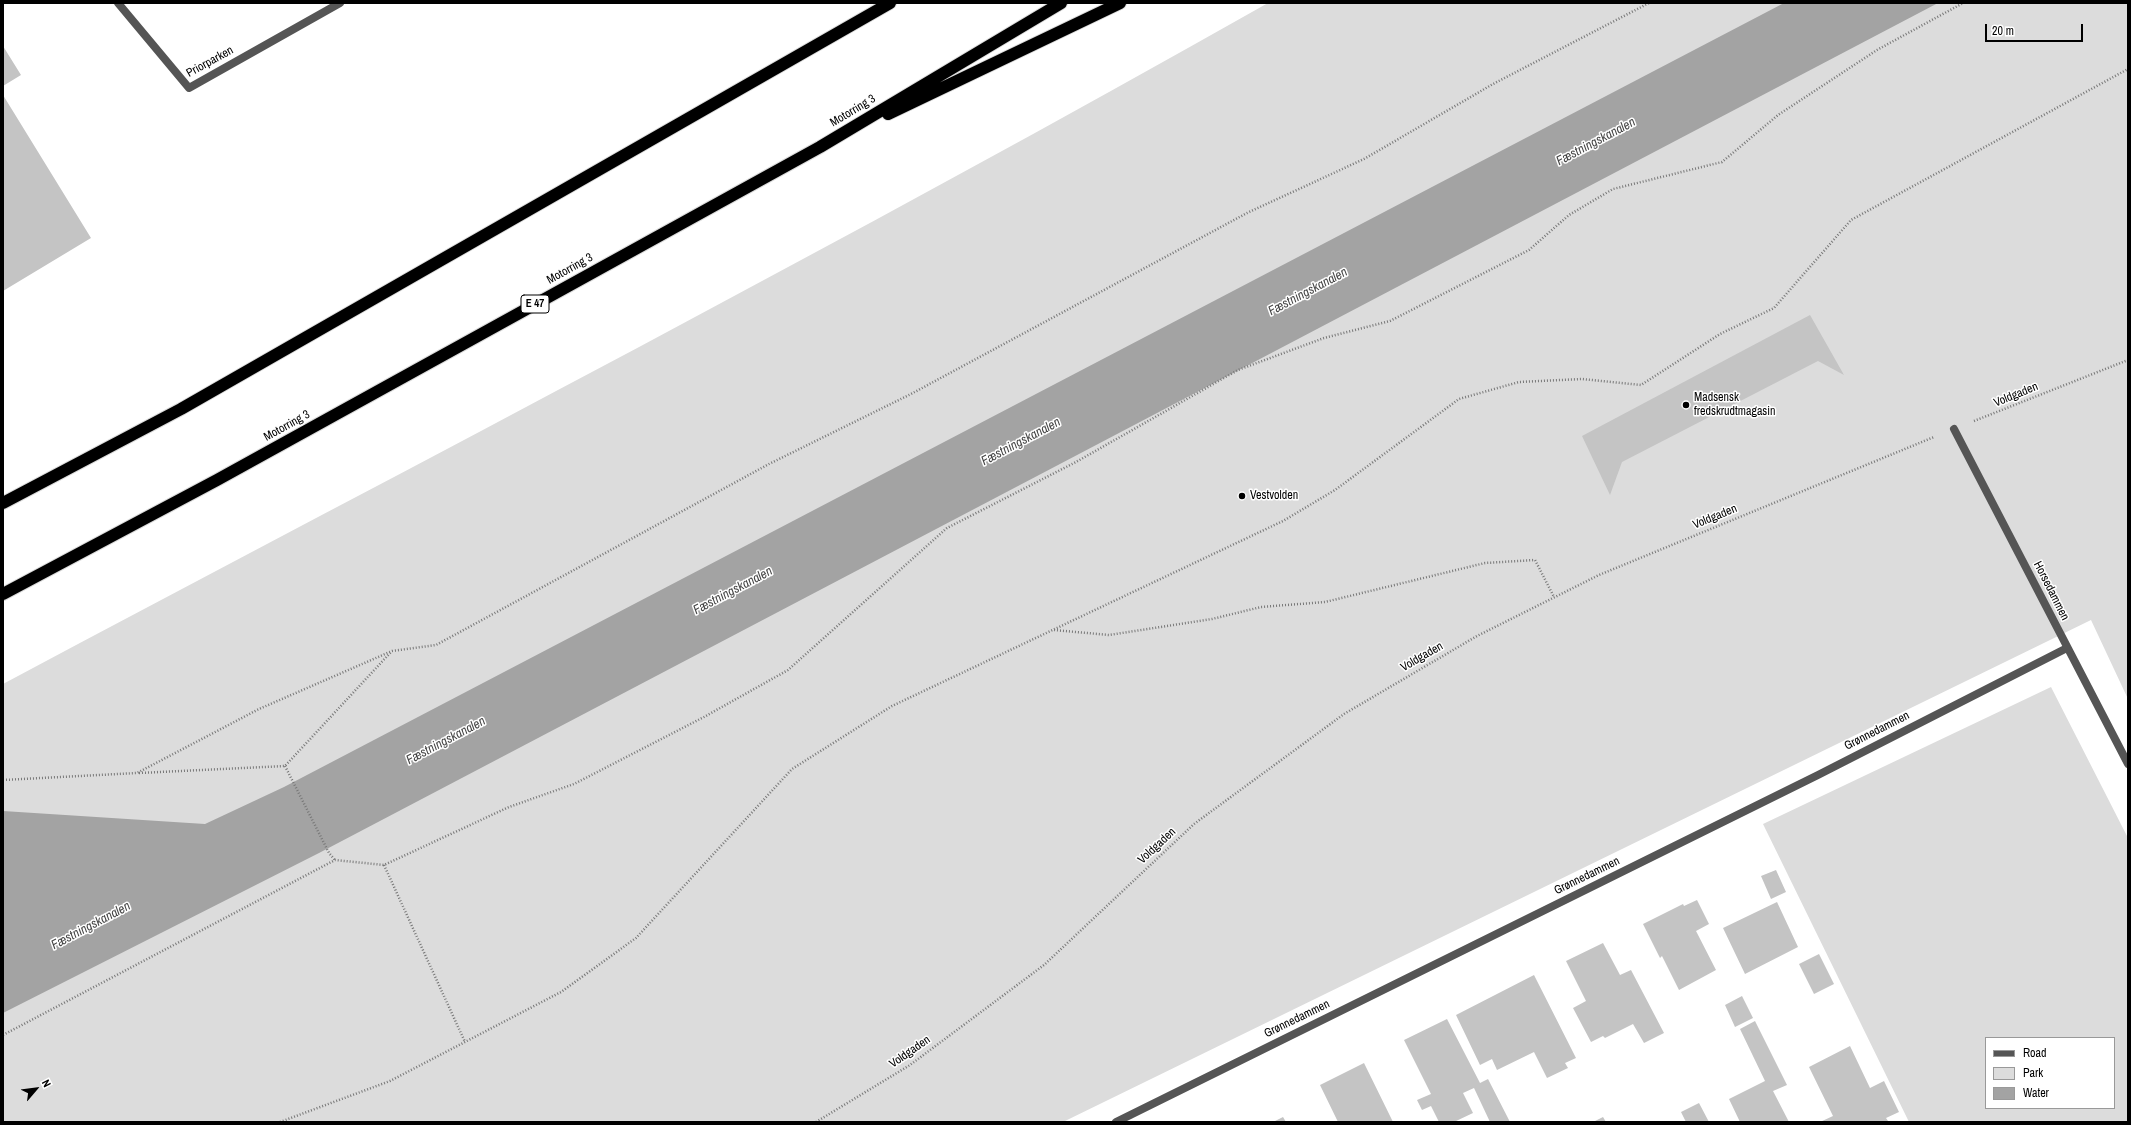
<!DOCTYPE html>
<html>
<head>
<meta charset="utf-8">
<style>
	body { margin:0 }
	#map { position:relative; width:2131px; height:1125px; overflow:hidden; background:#fff; font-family:"Archivo Narrow",sans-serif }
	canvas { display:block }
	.frame { position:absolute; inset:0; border:4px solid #000; pointer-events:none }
	.legend { position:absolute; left:1985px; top:1037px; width:130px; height:72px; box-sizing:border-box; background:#fff; border:1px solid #999; margin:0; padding:5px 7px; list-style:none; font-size:12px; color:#000 }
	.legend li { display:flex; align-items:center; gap:8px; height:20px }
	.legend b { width:20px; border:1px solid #999 }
	.north { position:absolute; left:16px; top:1069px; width:40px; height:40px; -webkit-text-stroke:3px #fff; paint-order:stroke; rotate:62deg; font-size:11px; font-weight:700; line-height:16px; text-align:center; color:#000 }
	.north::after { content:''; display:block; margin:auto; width:14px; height:18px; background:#000; clip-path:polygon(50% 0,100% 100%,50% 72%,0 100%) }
	.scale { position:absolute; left:1985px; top:24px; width:98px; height:18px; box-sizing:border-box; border:2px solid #000; border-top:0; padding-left:5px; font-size:12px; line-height:14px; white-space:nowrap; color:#000; -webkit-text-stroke:3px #fff; paint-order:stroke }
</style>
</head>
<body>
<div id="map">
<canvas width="2131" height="1125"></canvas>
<div class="frame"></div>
<ul class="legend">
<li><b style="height:5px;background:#555"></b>Road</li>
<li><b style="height:11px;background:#dcdcdc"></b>Park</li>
<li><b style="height:11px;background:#a3a3a3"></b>Water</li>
</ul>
<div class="north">N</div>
<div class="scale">20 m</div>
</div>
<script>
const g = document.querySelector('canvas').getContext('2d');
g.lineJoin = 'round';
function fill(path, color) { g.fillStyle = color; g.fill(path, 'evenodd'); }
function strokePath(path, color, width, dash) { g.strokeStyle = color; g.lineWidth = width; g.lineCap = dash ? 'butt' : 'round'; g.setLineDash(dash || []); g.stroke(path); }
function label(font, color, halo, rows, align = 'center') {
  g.font = font + ' "Archivo Narrow",sans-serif'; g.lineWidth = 3; g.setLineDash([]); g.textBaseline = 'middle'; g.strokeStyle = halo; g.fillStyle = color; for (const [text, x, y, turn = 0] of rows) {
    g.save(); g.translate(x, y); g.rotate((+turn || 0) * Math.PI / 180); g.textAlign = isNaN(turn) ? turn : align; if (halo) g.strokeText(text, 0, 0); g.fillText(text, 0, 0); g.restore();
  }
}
fill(new Path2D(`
	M1268 3H2128V699L2091 620 1063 1122H3V684C426 459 851 239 1268 3Z
	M2051 687 2128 838V1122H1909L1763 824ZM1986 1038H2114V1108H1986Z`), '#dcdcdc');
fill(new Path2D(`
	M1784 3H1938L319 853 3 1013V811L205 824 284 787Z`), '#a3a3a3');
fill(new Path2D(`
	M3 46 21 75 3 86Z
	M3 95 91 238 3 291Z
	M1810 315 1844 375 1818 361 1622 462 1610 495 1582 436Z
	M1776 870 1786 892 1771 899 1761 876Z
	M1697 900 1709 924 1696 931 1716 970 1679 990 1662 956 1660 958 1643 924 1683 904 1684 906Z
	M1777 902 1798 947 1745 974 1723 928Z
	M1603 943 1620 975 1631 970 1664 1033 1644 1043 1633 1024 1605 1038 1603 1036 1591 1042 1573 1008 1586 1001 1566 961Z
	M1819 954 1834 984 1814 994 1799 964Z
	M1534 975 1576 1058 1565 1063 1568 1068 1547 1078 1534 1052 1497 1070 1492 1059 1480 1065 1456 1015Z
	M1742 996 1753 1018 1735 1027 1725 1005Z
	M1447 1019 1480 1083 1488 1079 1510 1122H1490L1474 1088 1463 1093 1473 1113 1454 1122H1439L1431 1106 1422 1110 1417 1100 1431 1094 1404 1040Z
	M1755 1021 1787 1085 1773 1091 1789 1122H1740L1729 1099 1765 1081 1740 1029Z
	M1850 1046 1870 1088 1884 1081 1899 1112 1886 1118 1888 1121 1885 1122H1820L1833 1116 1809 1067Z
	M1364 1063 1393 1122H1338L1320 1085Z
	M1699 1103 1709 1122H1686L1681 1112Z
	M1283 1117 1286 1122H1273Z
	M1603 1117 1606 1122H1593Z`), '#c4c4c4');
const highway = new Path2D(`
	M888 114 1120 3
	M3 503 181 409 890 3
	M3 594 217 480 820 147 1061 3`);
strokePath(highway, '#dbdbdb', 14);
strokePath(new Path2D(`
	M1974 421 2128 360
	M1054 630 1109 635 1212 619 1261 607 1325 602 1485 563 1535 560 1554 597
	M285 766 329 853 335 860
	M139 773 285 766 391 652
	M3 780 137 773 259 709 392 651 436 645 769 464 911 394 1247 213 1364 159 1493 84 1649 3
	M384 865 465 1042
	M3 1035 335 860 384 865 509 807 574 784 704 717 788 670 947 528 1076 462 1238 370 1324 338 1390 321 1529 250 1569 215 1613 189 1722 162 1778 115 1877 50 1963 3
	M280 1122 390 1081 561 992 636 938 792 769 892 706 1283 521 1335 490 1459 399 1519 382 1582 379 1641 385 1720 334 1774 308 1851 220 2128 69
	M816 1122 910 1065 1044 965 1194 824 1344 714 1477 636 1599 575 1934 437`), '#777', 2.5, [1, 2]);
strokePath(new Path2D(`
	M118 3 189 88 340 3
	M1954 429 2128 764
	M1116 1122 1818 775 2067 648`), '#555', 8);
strokePath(highway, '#000', 12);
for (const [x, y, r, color] of [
	[1686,405,4,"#000"],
	[1242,496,4,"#000"]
]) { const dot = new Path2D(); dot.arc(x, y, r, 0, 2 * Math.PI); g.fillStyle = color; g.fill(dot); strokePath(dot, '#fff', 1.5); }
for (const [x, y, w] of [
	[535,304,28]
]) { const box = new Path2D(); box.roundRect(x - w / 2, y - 9, w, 18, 3); g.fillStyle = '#fff'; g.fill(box); strokePath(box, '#000', 1); }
label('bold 11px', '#000', null, [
	["E 47",535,304]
]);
label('12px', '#000', '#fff', [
	["Priorparken",210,62,-29],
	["Motorring 3",853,111,-31],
	["Motorring 3",570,269,-29],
	["Voldgaden",2016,395,-22],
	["Motorring 3",287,426,-29],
	["Voldgaden",1715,517,-22],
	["Horsedammen",2051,591,63],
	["Voldgaden",1422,657,-30],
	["Grønnedammen",1877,731,-27],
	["Voldgaden",1157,846,-43],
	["Grønnedammen",1587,876,-26],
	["Grønnedammen",1297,1019,-26],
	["Voldgaden",910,1052,-35]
]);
label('12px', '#000', '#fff', [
	["Madsensk",1694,398],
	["fredskrudtmagasin",1694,412],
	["Vestvolden",1250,496]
], 'left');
label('italic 13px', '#444', '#fff', [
	["Fæstningskanalen",1596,142,-28],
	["Fæstningskanalen",1308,292,-28],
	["Fæstningskanalen",1021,442,-28],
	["Fæstningskanalen",733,591,-28],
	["Fæstningskanalen",446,741,-28],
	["Fæstningskanalen",91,926,-28]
]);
</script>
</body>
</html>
